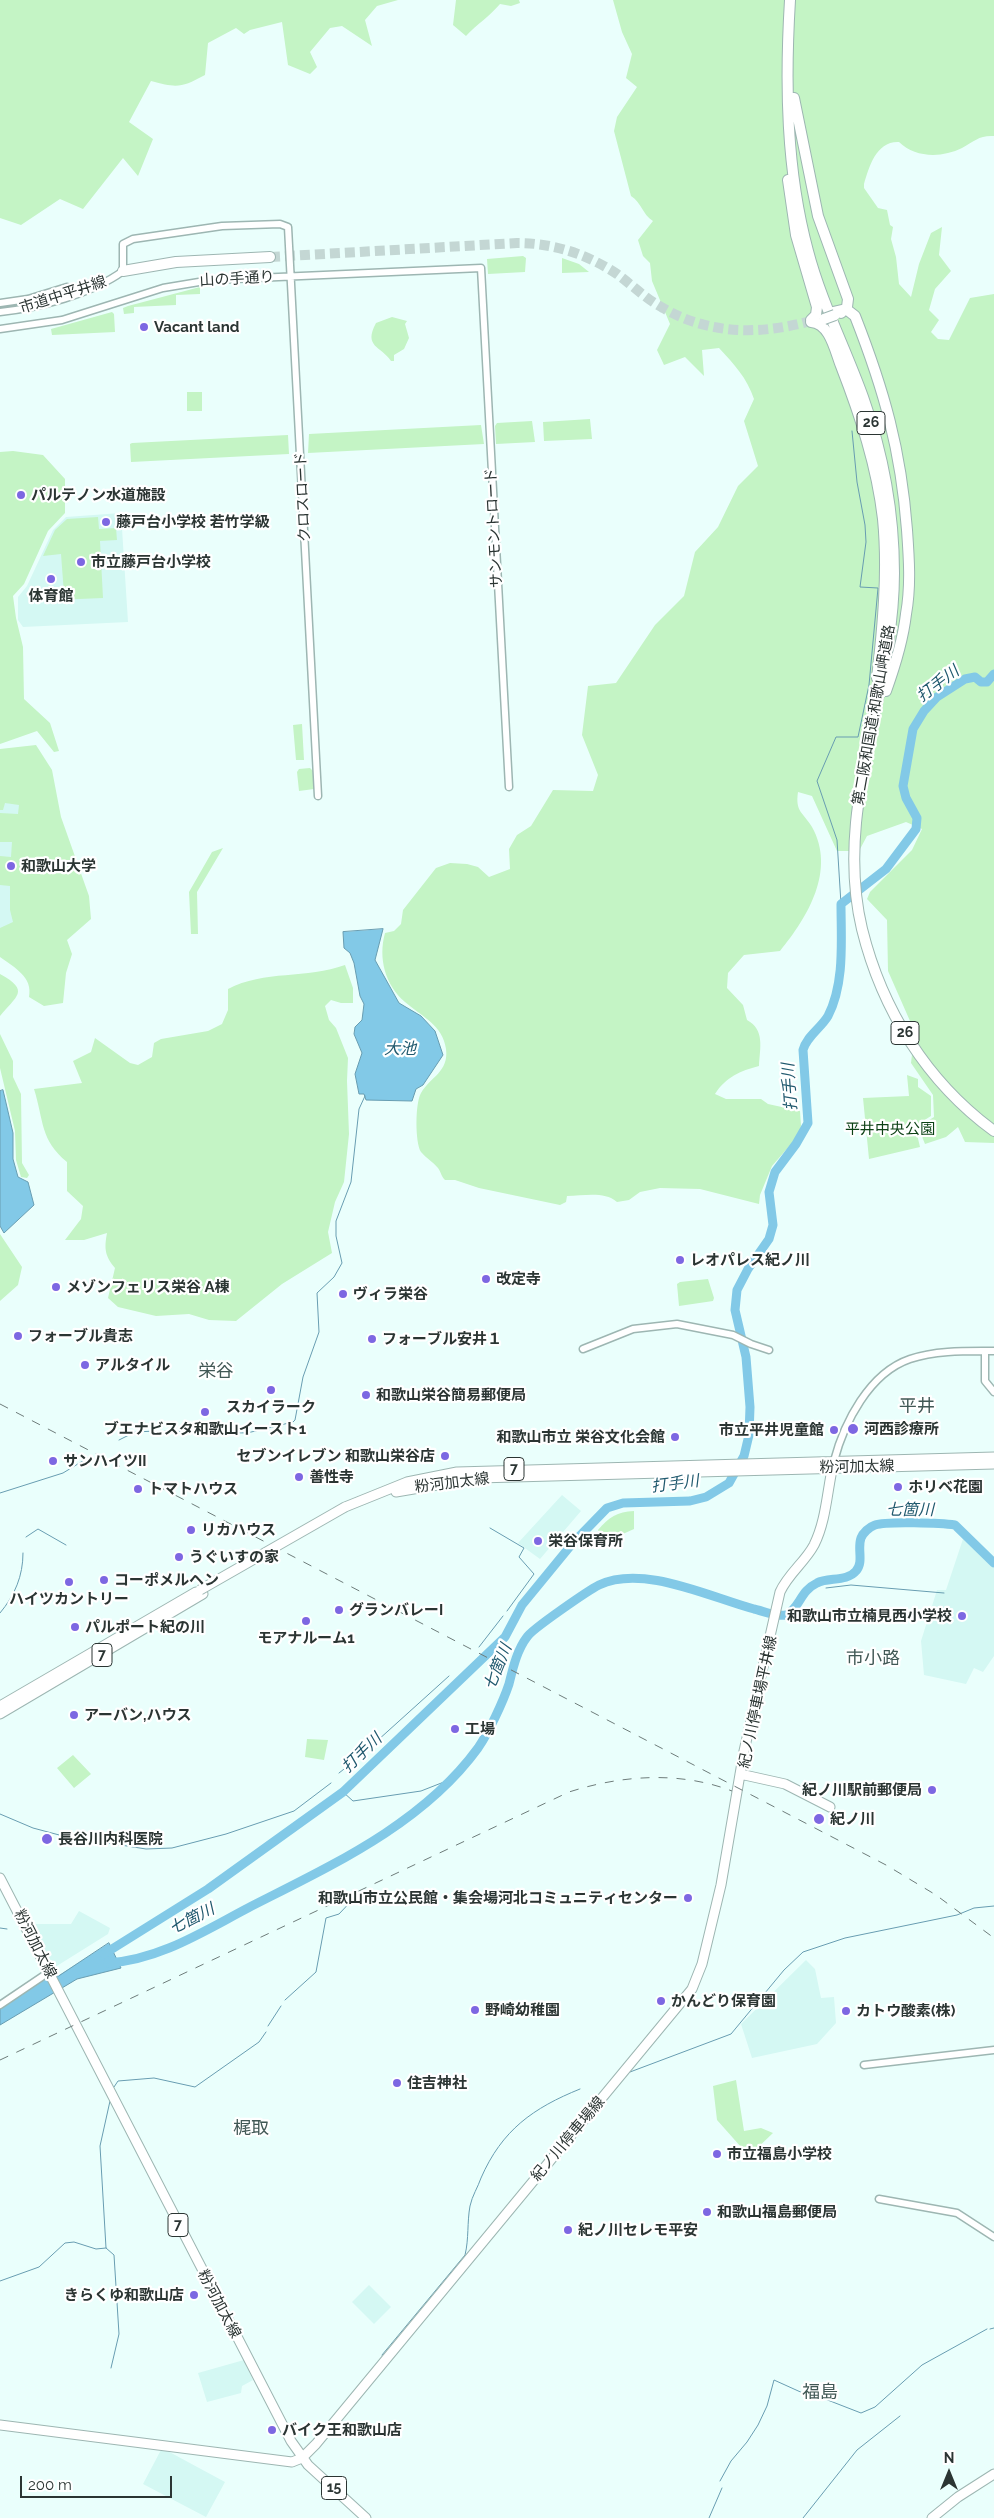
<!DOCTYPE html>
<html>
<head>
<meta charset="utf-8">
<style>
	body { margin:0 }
	#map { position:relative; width:994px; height:2518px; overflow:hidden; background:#eafffc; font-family:Raleway,sans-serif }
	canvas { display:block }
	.north { position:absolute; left:924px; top:2448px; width:50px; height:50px; -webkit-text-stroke:4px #fff; paint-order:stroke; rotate:0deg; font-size:14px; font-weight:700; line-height:20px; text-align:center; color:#2b3533 }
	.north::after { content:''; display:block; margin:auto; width:18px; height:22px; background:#2b3533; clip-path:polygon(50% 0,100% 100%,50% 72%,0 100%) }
	.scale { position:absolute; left:20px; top:2476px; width:152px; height:22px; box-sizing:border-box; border:2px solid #2b3533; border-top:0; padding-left:6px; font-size:15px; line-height:18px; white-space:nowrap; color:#2b3533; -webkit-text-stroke:4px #fff; paint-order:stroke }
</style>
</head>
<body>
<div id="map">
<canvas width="994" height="2518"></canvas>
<div class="north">N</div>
<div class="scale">200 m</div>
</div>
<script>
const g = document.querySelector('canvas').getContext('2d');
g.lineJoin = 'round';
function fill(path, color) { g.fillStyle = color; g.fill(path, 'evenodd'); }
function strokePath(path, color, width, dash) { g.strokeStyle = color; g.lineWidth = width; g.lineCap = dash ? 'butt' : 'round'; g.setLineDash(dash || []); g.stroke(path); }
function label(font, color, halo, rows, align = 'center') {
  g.font = font + ' Raleway,"Noto Sans JP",sans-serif'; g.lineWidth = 4.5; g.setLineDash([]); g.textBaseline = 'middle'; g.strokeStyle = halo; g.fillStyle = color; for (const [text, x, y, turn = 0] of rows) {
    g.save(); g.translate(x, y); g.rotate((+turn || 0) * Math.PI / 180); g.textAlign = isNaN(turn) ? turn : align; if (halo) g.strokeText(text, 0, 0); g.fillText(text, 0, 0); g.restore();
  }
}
fill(new Path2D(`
	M121 513 128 622 23 627 18 620V597L27 586 53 530 66 517Z
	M0 793 20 795 18 922 0 943Z
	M562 1495 581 1511 540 1559 518 1543Z
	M963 1539 994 1568V1656L983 1672 974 1668 966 1684 924 1675 921 1641 937 1590H946Z
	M79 1911 110 1928 108 1934 52 1969 28 1924H71Z
	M806 1960 815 1969 821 1998 834 1997 836 2023 817 2044 752 2058 741 2024Z
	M369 2285 391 2307 374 2324 352 2302Z
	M244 2360 253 2380 242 2386 241 2393 207 2402 198 2373Z
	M162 2448 225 2482 206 2517 143 2484Z`), '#d4f8f3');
fill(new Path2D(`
	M0 0H398L377 6 365 20 372 46 342 26 330 28 310 52 317 67 310 74 288 65 282 22 250 30 244 34 236 28 208 43 205 75C181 88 177 88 151 81L129 122 153 139 138 176 123 158 83 209 60 199 21 225 0 218Z
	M456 0H519L520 3 511 6 500 4C489 17 477 24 466 36L453 25Z
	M613 0H994V136C980 135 974 141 962 148 942 158 915 158 899 142 876 141 869 167 864 184V188L878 208 887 210 890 225 893 227 891 239 896 257 899 284 911 297 919 264 931 233 942 227 939 255 951 271 935 289 929 310 939 320 931 332 938 339 949 340 970 298 994 294V1143L965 1142 958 1127 946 1137 925 1144 918 1127 934 1117 933 1095 911 1063 913 1046 910 1021 888 971 887 920 867 899 870 892 912 850 922 829 906 822 867 836 859 851H837L812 796 798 792C795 812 803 812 812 827 836 870 808 917 780 951L744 955 728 973 727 988 743 1005 747 1020C765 1030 760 1047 759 1066 740 1071 726 1077 715 1094L726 1099H761L768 1104 800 1111 801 1126 798 1136 772 1166 760 1195 759 1204 700 1189 660 1188 640 1192 629 1200 617 1202C604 1191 584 1196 567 1196L566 1202 560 1205 479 1188 455 1180H445C441 1176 441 1172 438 1168 433 1162 426 1158 421 1152 415 1143 415 1103 421 1093 430 1077 449 1072 446 1049 443 1025 421 1016 405 1002 385 985 378 958 385 933L394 931 401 924 403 910 436 868 450 863 467 864 478 867 489 877 510 869 509 849 517 835 531 826 553 790 593 791 598 775 582 735 588 686 616 683 655 625 684 596 695 552 718 527 738 486 758 466 744 421 754 399C747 378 734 364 719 348L702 350 704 376 685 357 664 365 657 350 670 324 652 281 650 263 643 256 638 240 653 221C642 214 642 203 631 196L614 131 617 117 637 87 626 78 632 54 622 32Z
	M523 256 526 258 525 272 488 274 487 259Z
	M562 258 579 264 589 272 562 273Z
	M200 287V294L176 295V305L134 307V313L124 314 123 308 128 306Z
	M112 312 114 314 115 332 52 335 51 329Z
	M392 317 407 321 405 324 409 338 404 349 394 355V361H391C381 346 363 347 376 323Z
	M187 392H202V411H187Z
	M590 419 592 439 544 441 543 422Z
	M532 421 535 442 496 444 495 426 497 423Z
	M481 425 484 444 308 453 309 434Z
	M288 435 289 454 131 462 130 444 132 443Z
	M13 451 43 455 65 479V513L48 531 24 584 13 596 16 618 23 647 24 699 50 723 59 751 54 752 37 731 0 744V452Z
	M98 517 99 529 116 528 117 540 100 541 103 598 55 600 54 595 64 594 61 554 43 556 55 530 67 519Z
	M302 724 304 760H296L293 725Z
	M36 745 52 770 61 817 89 896 91 919 67 940 72 954 66 973 63 1003 44 1006 29 997C33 977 15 968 0 957V928L13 922 10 910V886L0 885V856L11 857 12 842H0V813L18 814 19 805 5 803 3 810H0V749Z
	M310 768 313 771 314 789 299 791 297 772 299 769Z
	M223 848 197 892 198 934H191L189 892 212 852Z
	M345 965 353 988V1003H341L331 1000 325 1006 329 1020 336 1028 348 1058 347 1081 349 1134 344 1182 335 1202 328 1232 332 1253 282 1284 236 1321 209 1320 189 1314 156 1316 118 1307 108 1298 115 1268C105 1256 104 1249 107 1233L84 1240H65L81 1219 83 1206 67 1191V1162C40 1140 44 1121 34 1089L82 1083 73 1061 91 1052 95 1038 130 1063 138 1065 152 1057 154 1043 161 1039 208 1031 222 1024 228 1010V989C264 970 307 979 345 965Z
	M0 974C31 991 16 996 0 1016Z
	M0 1034 13 1061V1077L21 1094 22 1163 29 1175 27 1178 21 1177 16 1160 15 1131 0 1068Z
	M907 1075 918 1079V1087L931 1096V1116L915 1126 920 1147 869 1159 863 1098 909 1096Z
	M0 1234 22 1267 18 1285 0 1301Z
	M708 1279 714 1298 713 1301 679 1306 677 1284 680 1282Z
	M634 1511V1529L605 1542 598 1530C609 1517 617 1512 634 1511Z
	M307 1739 328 1740 324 1760 305 1757Z
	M73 1755 91 1774 74 1788 57 1768Z
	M736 2080 744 2131 761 2128 773 2133 749 2156 717 2120 713 2086Z`), '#c4f4c5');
const water = new Path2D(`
	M383 929 375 960 399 1003 421 1016 435 1031 443 1055 423 1085 416 1089 412 1101 366 1100 364 1094H359L355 1074 362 1053 354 1034 355 1027 362 1020 364 1004 360 996 354 963 350 953 344 948 343 932Z
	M3 1090 13 1133V1159L18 1177 28 1182 34 1205 4 1233 0 1226V1091Z
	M109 1943 121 1968 77 1979 0 2025V2008L53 1974 58 1976Z`);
fill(water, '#82c9e7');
strokePath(water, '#689db1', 1);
strokePath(new Path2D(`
	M841 904 837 840 817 781 836 737H858L869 685 878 588 860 587 866 542 865 525 857 482 852 431
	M165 1431 247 1433 293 1422 295 1420 303 1377 319 1332 317 1293 334 1277 342 1263 336 1236V1221L351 1182 359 1109 365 1096
	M119 1440 135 1432 156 1431
	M0 1493 63 1473 91 1456
	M490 1528 524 1548 519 1557 534 1574 507 1611
	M26 1537 38 1529 66 1545
	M817 1582 820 1585
	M826 1588 851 1585 944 1593
	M0 1613C15 1595 23 1576 23 1553
	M479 1647 503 1616
	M367 1750 449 1676
	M339 1773 362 1755
	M343 1792 353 1801 421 1791 449 1780
	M0 1814 33 1828 63 1836 146 1849 172 1848 226 1834 294 1811 331 1783
	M0 1928 7 1929
	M285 2000 316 1972 326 1918 339 1914 357 1895
	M268 2026 281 2006
	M630 2072 731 2034 784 1970 803 1952 845 1938 957 1915 974 1908 994 1906
	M114 2087 118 2081 154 2078 195 2087 259 2042 266 2032
	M110 2101 100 2146 106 2248 114 2255 119 2334 111 2368
	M0 2281 39 2267 65 2243 74 2242 96 2249 106 2248
	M990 2329 994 2328
	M382 2355 465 2255C469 2239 467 2222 470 2206 472 2196 478 2187 481 2178 502 2130 533 2108 580 2089
	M720 2481 731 2461 747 2442 758 2425 767 2406 774 2380 816 2399H825L861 2413 875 2407 922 2365 987 2329
	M709 2518 722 2488
	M803 2518 857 2450 900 2416`), '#689db1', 1);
strokePath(new Path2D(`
	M104 1954 208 1889 343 1792 505 1637 522 1605 572 1544 607 1508 623 1503 690 1501 706 1497 729 1483 744 1456 749 1435 750 1407 746 1357 735 1310 737 1290 748 1269 769 1239 773 1225 769 1192 775 1172 796 1144 808 1123 803 1050C806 1037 821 1028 828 1016 845 983 841 940 841 904L886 869 916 829 917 818 906 798 903 786 913 729 924 711 937 697 965 679 975 677 981 682H987L994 674
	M108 1963C159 1960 204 1931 248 1908 330 1866 422 1825 478 1748 489 1732 503 1702 509 1684 513 1668 517 1650 527 1637 532 1629 589 1590 599 1585 643 1564 709 1597 754 1609 763 1611 776 1617 786 1615 800 1608 800 1591 817 1583 828 1577 847 1582 856 1571 864 1562 857 1549 861 1538 863 1533 869 1527 875 1525 886 1521 942 1523 955 1525L994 1563`), '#82c9e7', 9);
strokePath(new Path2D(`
	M270 257 517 243C553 243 587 254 617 274 632 285 646 299 663 308 708 334 757 335 807 322`), '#c4d7d4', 10, [10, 5]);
const minor = new Path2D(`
	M0 303 28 299 67 287
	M0 312C38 308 92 294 123 271V244L133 239 222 226 280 224 288 227 318 796
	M0 329 62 320 163 288 211 280 481 268 509 787
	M583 1349 633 1329 677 1324 733 1335 751 1344 769 1350
	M985 1351V1381L994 1392
	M834 1461C844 1423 869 1373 910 1359 936 1350 967 1351 994 1351
	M0 2005 49 1972
	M864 2065 994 2050
	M879 2199 957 2213 994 2237`);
const major = new Path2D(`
	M396 1492 478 1478 994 1464
	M345 1507 407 1482 457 1472 994 1457
	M0 1706 196 1592
	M0 1714 203 1594
	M740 1774 785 1784 830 1807
	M0 1878 291 2441 308 2465 366 2518
	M0 2425 292 2462 302 2458 316 2444 692 1989 702 1964 721 1885 744 1751 780 1592C788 1574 805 1562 814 1545 827 1519 827 1488 834 1461
	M932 2518 958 2497 994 2474`);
const highway = new Path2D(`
	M790 0C785 83 786 170 808 251 821 301 845 347 863 397 883 453 894 514 894 573 894 695 833 807 862 929 882 1010 927 1082 994 1131
	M794 98 818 216 848 299 847 307 841 313
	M788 180 796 235 817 307 816 315 811 320
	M123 271 176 262 270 257
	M833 312 846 309 855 316C884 390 901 450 907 530 909 558 911 586 906 614 903 640 895 666 886 691
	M811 322C830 323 835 351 841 366 860 415 877 466 883 519 888 571 883 626 877 678`);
strokePath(minor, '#9db6b2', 9);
strokePath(major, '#9db6b2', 11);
strokePath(highway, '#9db6b2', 12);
strokePath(minor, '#fff', 6);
strokePath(major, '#fff', 9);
strokePath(highway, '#fff', 10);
strokePath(new Path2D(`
	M0 1404 886 1865 936 1895 994 1938
	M0 2060 569 1792C622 1775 680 1771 732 1791`), '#6e7c7a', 1, [9, 9]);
const majorBridge = new Path2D(`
	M200 1590 345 1507`);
const highwayBridge = new Path2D(`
	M824 319 835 315`);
strokePath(majorBridge, '#9db6b2', 11, []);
strokePath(highwayBridge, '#9db6b2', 12, []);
strokePath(majorBridge, '#fff', 9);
strokePath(highwayBridge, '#fff', 10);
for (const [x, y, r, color] of [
	[144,327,5,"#7d67e2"],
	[21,495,5,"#7d67e2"],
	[106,522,5,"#7d67e2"],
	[81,562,5,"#7d67e2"],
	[51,579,5,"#7d67e2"],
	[11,866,5,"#7d67e2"],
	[680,1260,5,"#7d67e2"],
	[486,1279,5,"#7d67e2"],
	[56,1287,5,"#7d67e2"],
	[343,1294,5,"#7d67e2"],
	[18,1336,5,"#7d67e2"],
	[372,1339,5,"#7d67e2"],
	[85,1365,5,"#7d67e2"],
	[271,1390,5,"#7d67e2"],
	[366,1395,5,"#7d67e2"],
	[205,1412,5,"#7d67e2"],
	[853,1429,6,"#7d67e2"],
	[834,1430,5,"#7d67e2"],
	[675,1437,5,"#7d67e2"],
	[445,1456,5,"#7d67e2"],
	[53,1461,5,"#7d67e2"],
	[299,1477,5,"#7d67e2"],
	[898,1487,5,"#7d67e2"],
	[138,1489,5,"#7d67e2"],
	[191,1530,5,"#7d67e2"],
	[538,1541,5,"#7d67e2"],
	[179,1557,5,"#7d67e2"],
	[104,1580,5,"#7d67e2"],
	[69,1582,5,"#7d67e2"],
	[339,1610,5,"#7d67e2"],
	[962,1616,5,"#7d67e2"],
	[306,1621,5,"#7d67e2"],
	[75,1627,5,"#7d67e2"],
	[74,1715,5,"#7d67e2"],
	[455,1729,5,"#7d67e2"],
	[932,1790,5,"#7d67e2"],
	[819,1819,6,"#7d67e2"],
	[47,1839,6,"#7d67e2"],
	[688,1898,5,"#7d67e2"],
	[661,2001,5,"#7d67e2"],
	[475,2010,5,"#7d67e2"],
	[846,2011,5,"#7d67e2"],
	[397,2083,5,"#7d67e2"],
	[717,2154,5,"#7d67e2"],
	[707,2212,5,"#7d67e2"],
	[568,2230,5,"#7d67e2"],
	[194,2295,5,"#7d67e2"],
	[272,2430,5,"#7d67e2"]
]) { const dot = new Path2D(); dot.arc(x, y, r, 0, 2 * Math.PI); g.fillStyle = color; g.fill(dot); strokePath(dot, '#fff', 2); }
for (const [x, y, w] of [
	[871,423,28],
	[905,1033,28],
	[514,1469,20],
	[102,1655,20],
	[178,2225,20],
	[334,2488,25]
]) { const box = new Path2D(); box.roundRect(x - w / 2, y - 11.5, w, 23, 4); g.fillStyle = '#fff'; g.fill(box); strokePath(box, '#2b3533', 1); }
label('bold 14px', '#2b3533', null, [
	["26",871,423],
	["26",905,1033],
	["7",514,1469],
	["7",102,1655],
	["7",178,2225],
	["15",334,2488]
]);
label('15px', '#2b3533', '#fff', [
	["山の手通り",237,279,-3],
	["市道中平井線",63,295,-18],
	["クロスロード",303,497,-93],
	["サンモントロード",494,528,-93],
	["第二阪和国道;和歌山岬道路",874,715,-80],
	["粉河加太線",857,1467,-1],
	["粉河加太線",452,1483,-7],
	["紀ノ川停車場平井線",758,1702,-78],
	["粉河加太線",35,1944,63],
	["紀ノ川停車場線",568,2139,-50],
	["粉河加太線",219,2304,62]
]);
label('bold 15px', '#2b3533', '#fff', [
	["Vacant land",154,327],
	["パルテノン水道施設",31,495],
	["藤戸台小学校 若竹学級",116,522],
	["市立藤戸台小学校",91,562],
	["体育館",51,596,"center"],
	["和歌山大学",21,866],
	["レオパレス紀ノ川",690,1260],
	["改定寺",496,1279],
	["メゾンフェリス栄谷 A棟",66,1287],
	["ヴィラ栄谷",353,1294],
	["フォーブル貴志",28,1336],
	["フォーブル安井１",382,1339],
	["アルタイル",95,1365],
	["和歌山栄谷簡易郵便局",376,1395],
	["スカイラーク",271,1407,"center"],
	["ブエナビスタ和歌山イースト1",205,1429,"center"],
	["河西診療所",864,1429],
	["市立平井児童館",824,1430,"right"],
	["和歌山市立 栄谷文化会館",665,1437,"right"],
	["セブンイレブン 和歌山栄谷店",435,1456,"right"],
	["サンハイツII",63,1461],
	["善性寺",309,1477],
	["ホリベ花園",908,1487],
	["トマトハウス",148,1489],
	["リカハウス",201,1530],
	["栄谷保育所",548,1541],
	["うぐいすの家",189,1557],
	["コーポメルヘン",114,1580],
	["ハイツカントリー",69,1599,"center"],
	["グランバレーI",349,1610],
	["和歌山市立楠見西小学校",952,1616,"right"],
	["パルポート紀の川",85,1627],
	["モアナルーム1",306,1638,"center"],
	["アーバン,ハウス",84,1715],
	["工場",465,1729],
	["紀ノ川駅前郵便局",922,1790,"right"],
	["紀ノ川",830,1819],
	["長谷川内科医院",58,1839],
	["和歌山市立公民館・集会場河北コミュニティセンター",678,1898,"right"],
	["かんどり保育園",671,2001],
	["野崎幼稚園",485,2010],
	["カトウ酸素(株)",856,2011],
	["住吉神社",407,2083],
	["市立福島小学校",727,2154],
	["和歌山福島郵便局",717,2212],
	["紀ノ川セレモ平安",578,2230],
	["きらくゆ和歌山店",184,2295,"right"],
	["バイク王和歌山店",282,2430]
], 'left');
label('15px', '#0c4115', '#fff', [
	["平井中央公園",890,1129]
]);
label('italic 16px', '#20596e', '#fff', [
	["打手川",938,684,-37],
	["大池",400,1049],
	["打手川",790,1087,-94],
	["打手川",675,1484,-7],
	["七箇川",910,1510],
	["七箇川",498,1667,-68],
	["打手川",362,1753,-44],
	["七箇川",192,1919,-27]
]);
label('18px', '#415855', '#fff', [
	["栄谷",216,1372],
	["平井",917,1407],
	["市小路",873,1659],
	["梶取",251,2129],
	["福島",820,2393]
]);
</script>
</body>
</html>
